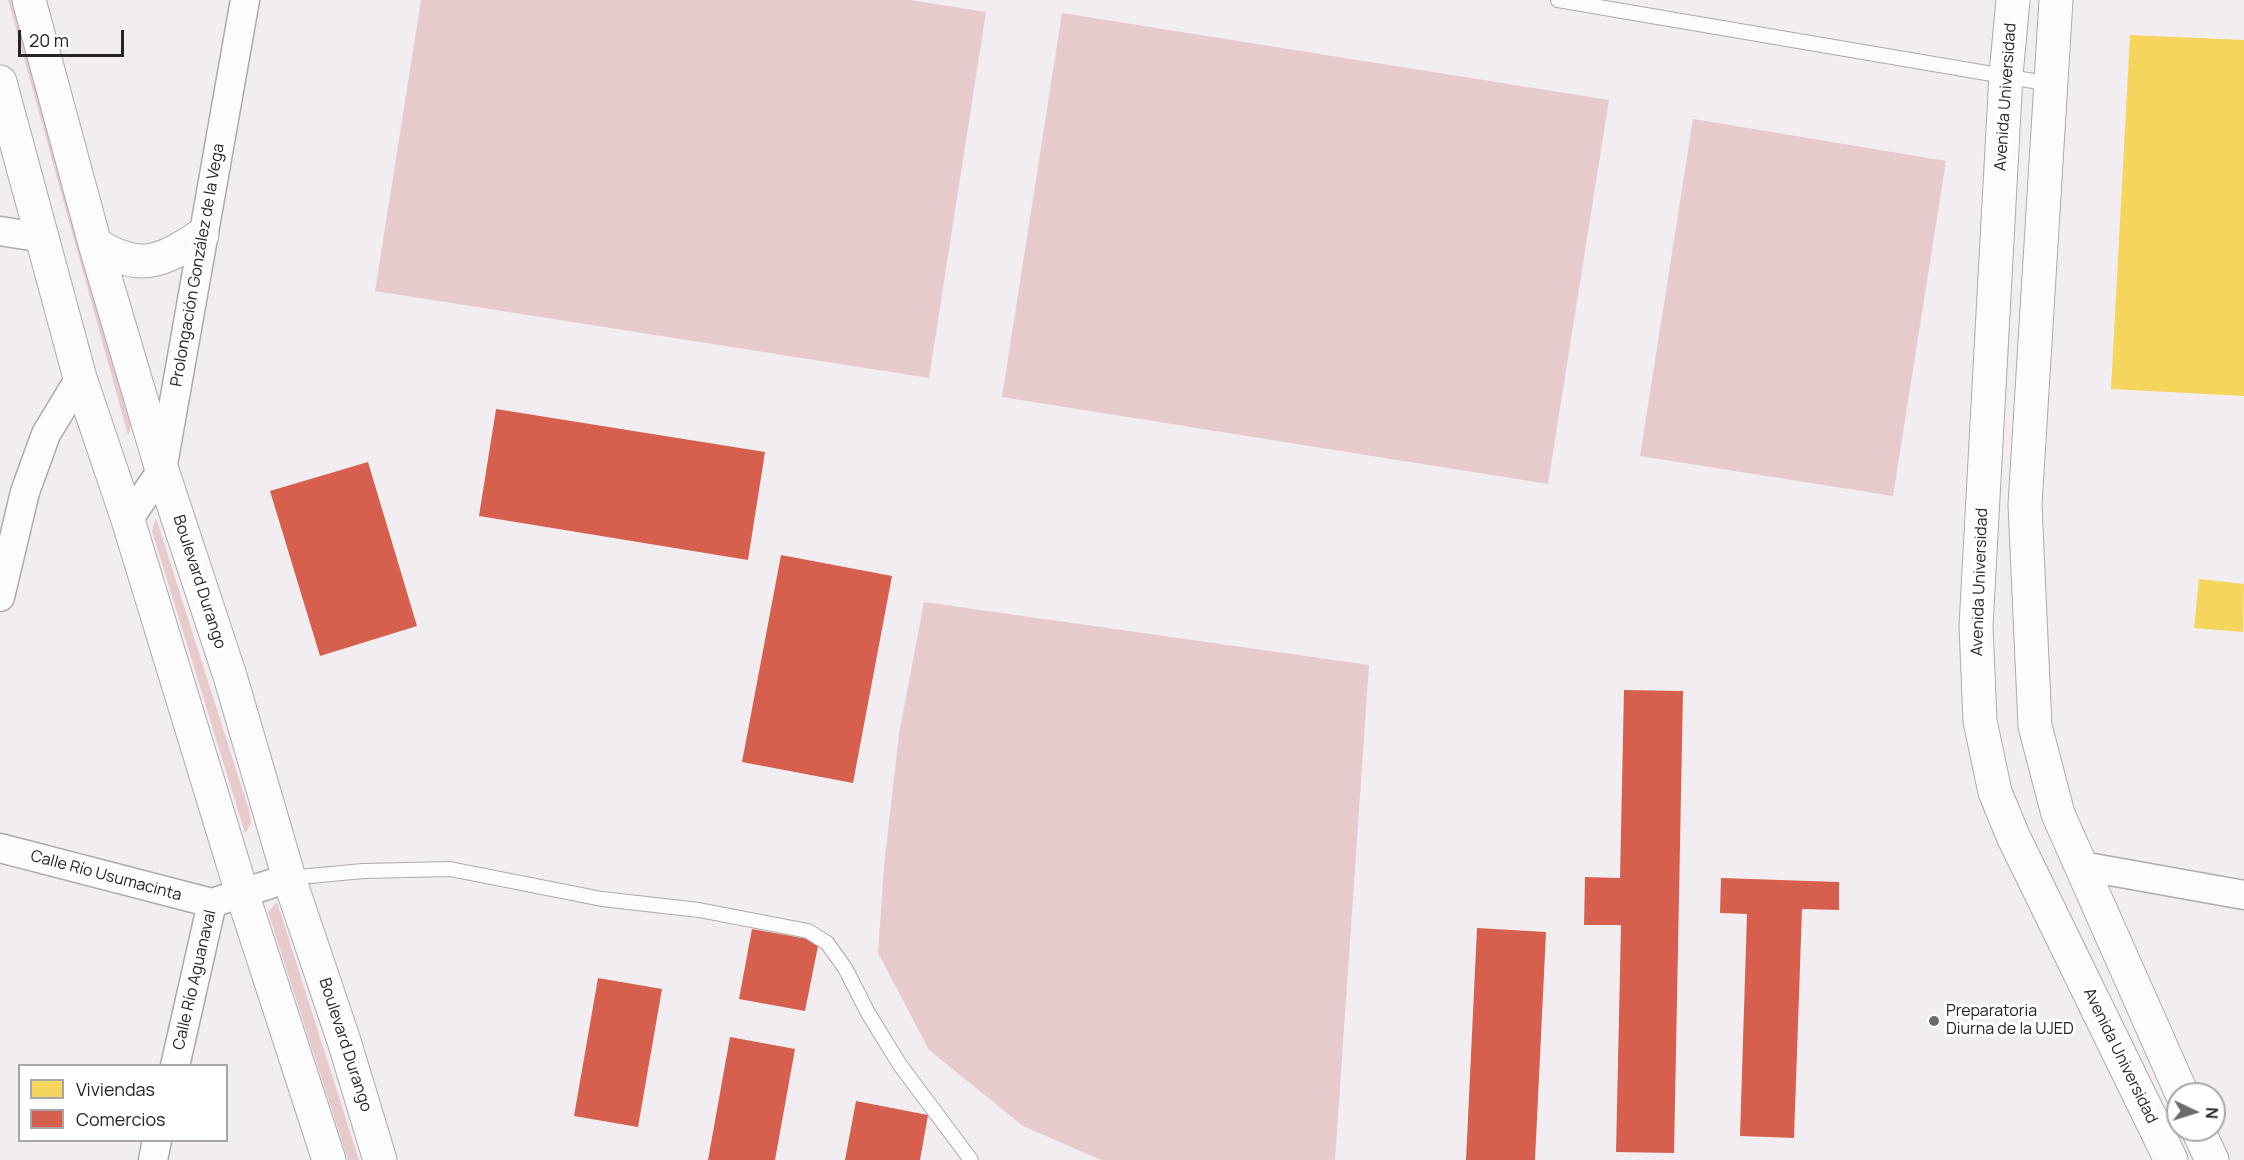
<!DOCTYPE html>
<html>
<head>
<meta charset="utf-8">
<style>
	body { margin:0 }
	#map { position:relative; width:2244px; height:1160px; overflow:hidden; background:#f2edf1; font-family:Manrope,sans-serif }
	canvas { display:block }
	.legend { position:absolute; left:18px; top:1064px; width:210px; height:78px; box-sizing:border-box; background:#fff; border:2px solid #a8a7a8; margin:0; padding:8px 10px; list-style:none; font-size:18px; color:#262426 }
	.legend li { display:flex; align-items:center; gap:12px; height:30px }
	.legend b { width:30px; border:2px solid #a8a7a8 }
	.north { position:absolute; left:2166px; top:1082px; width:60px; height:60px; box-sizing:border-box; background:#fff; border:2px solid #a8a7a8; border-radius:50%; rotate:94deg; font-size:16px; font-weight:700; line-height:24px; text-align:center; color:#262426 }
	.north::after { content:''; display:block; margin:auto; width:21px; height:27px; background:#6d6a6d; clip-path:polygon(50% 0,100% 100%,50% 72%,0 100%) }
	.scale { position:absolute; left:18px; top:30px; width:106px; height:27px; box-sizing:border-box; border:3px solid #262426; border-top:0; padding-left:8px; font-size:18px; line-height:21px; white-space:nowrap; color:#262426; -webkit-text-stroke:4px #fff; paint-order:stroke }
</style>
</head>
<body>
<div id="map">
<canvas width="2244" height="1160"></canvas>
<ul class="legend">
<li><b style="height:16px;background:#f6d55c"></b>Viviendas</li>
<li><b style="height:16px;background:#d6604d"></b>Comercios</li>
</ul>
<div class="north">N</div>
<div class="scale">20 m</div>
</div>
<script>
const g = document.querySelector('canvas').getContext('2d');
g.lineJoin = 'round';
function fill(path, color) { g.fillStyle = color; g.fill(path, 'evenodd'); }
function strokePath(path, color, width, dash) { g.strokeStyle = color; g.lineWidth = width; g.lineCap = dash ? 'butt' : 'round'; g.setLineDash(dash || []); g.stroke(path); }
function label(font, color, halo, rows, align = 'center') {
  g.font = font + ' Manrope,sans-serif'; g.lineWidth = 6; g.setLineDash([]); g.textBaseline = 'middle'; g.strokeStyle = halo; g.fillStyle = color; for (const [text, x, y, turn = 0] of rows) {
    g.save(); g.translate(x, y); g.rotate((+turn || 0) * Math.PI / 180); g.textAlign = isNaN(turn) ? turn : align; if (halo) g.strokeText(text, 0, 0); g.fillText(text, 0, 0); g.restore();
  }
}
fill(new Path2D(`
	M8 0H17L132 424 128 435Z
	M421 0H910L986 12 929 378 375 291Z
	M1062 13 1609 100 1548 484 1002 397Z
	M1693 119 1946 161 1893 496 1640 456Z
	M156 518 249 810 251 824 245 833 152 531Z
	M924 602 1369 665 1335 1160H1101L1023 1126 929 1050 878 953 884 866 899 734Z
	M277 902 359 1160H348L268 912Z`), '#e7cbcc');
fill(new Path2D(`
	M2130 35 2244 40V396L2111 389Z
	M2199 579 2244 584 2243 632 2194 628Z`), '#f6d55c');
fill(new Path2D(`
	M496 409 765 452 748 560 479 516Z
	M368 462 417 626 320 656 270 491Z
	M781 555 892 576 853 783 742 762Z
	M1624 690 1683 691 1674 1153 1616 1152 1621 925H1584L1585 877 1620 878Z
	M1721 878 1839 882V910L1802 909 1794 1138 1740 1136 1747 914 1720 913Z
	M1477 928 1546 932 1535 1160H1466Z
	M752 929 819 941 805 1011 739 999Z
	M598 978 662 989 638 1127 574 1116Z
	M730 1037 795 1049 775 1160H708Z
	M856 1101 928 1115 920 1160H845Z`), '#d6604d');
const lane = new Path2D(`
	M1558 0 2051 84
	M289 878 363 871 450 869 602 899 699 910 808 931 827 943 845 968 868 1013 900 1065 971 1160`);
const street = new Path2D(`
	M0 231 44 238
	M128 520 162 470 245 0
	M0 597 25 492 46 434 80 378
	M0 848 212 903
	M2082 866 2244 895
	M175 1066 212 903 289 878
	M153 1160 157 1140`);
const secondary = new Path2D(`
	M2013 0 2006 75 1976 626 1980 721 1995 792 2013 836 2171 1160
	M2056 0 2025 505 2035 726 2058 814 2182 1094
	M2198 1130 2212 1160`);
const primary = new Path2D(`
	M29 0 95 244 162 470 230 676 289 878 344 1041 380 1160
	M0 82 80 378 128 520 242 893 329 1160
	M95 244C140 272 160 263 202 235`);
strokePath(lane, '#ada9ac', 16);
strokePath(street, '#ada9ac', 31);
strokePath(secondary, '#ada9ac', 35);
strokePath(primary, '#ada9ac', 35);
strokePath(lane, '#fdfcfd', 14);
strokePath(street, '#fdfcfd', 28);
strokePath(secondary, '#fdfcfd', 33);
strokePath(primary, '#fdfcfd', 33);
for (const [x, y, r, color] of [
	[1934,1021,6,"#6d6a6d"]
]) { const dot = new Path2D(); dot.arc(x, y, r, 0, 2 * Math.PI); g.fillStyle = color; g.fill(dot); strokePath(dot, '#fff', 2); }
label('16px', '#262426', '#fff', [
	["Avenida Universidad",2006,97,-86],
	["Prolongación González de la Vega",198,265,-80],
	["Boulevard Durango",199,582,72],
	["Avenida Universidad",1980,582,-88],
	["Calle Río Usumacinta",106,876,15],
	["Calle Río Aguanaval",195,980,-77],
	["Boulevard Durango",345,1045,72],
	["Avenida Universidad",2120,1056,64]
]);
label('16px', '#262426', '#fff', [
	["Preparatoria",1946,1012],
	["Diurna de la UJED",1946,1030]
], 'left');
</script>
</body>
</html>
